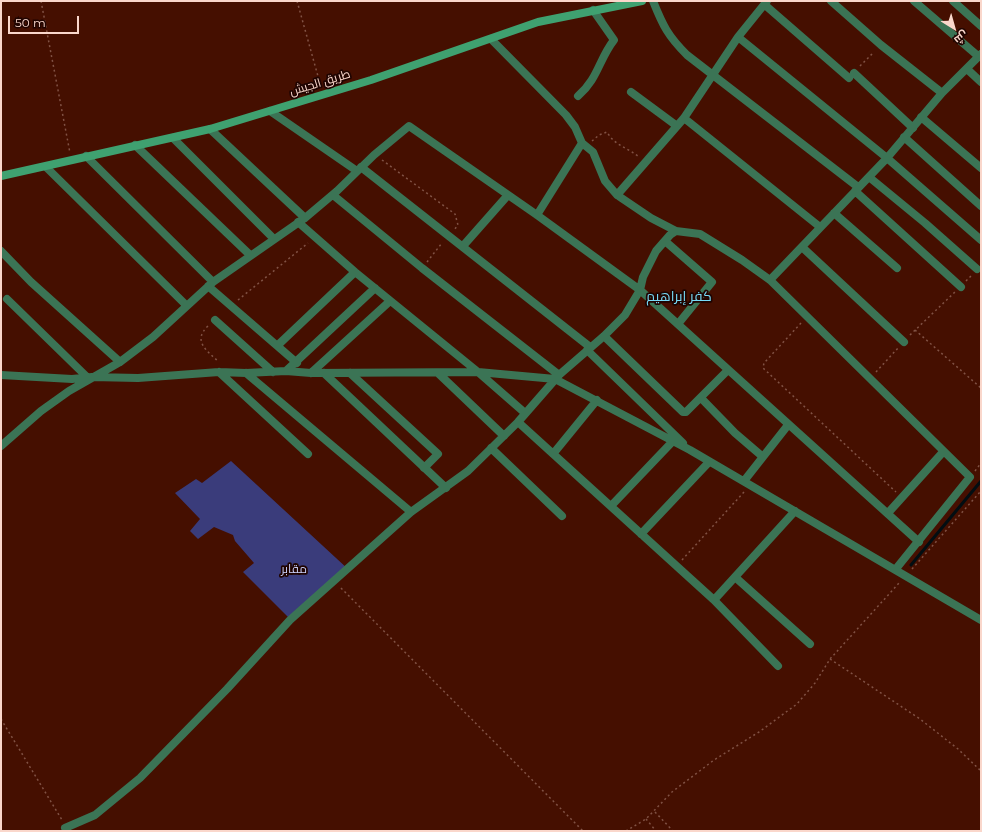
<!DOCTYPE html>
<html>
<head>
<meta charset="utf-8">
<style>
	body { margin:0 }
	#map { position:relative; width:982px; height:832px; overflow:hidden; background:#450f00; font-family:Montserrat,Cairo,sans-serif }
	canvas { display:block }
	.frame { position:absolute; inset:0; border:2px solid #fad7cb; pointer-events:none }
	.north { position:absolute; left:934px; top:8px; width:40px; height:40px; -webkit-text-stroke:3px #1f0400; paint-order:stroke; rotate:143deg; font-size:11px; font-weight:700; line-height:16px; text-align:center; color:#fad7cb }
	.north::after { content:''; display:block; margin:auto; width:14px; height:18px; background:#fad7cb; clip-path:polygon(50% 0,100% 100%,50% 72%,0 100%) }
	.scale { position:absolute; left:8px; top:16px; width:71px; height:18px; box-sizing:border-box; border:2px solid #fad7cb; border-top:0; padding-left:5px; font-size:12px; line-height:14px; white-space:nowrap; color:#fad7cb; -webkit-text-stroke:3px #1f0400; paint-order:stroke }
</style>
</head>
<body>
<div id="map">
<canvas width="982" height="832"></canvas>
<div class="frame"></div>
<div class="north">ش</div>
<div class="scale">50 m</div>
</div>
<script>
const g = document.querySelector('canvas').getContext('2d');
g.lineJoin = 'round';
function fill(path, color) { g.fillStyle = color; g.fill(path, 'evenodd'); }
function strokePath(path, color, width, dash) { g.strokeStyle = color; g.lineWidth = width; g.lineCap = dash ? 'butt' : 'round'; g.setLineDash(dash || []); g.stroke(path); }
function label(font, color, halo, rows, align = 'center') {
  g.font = font + ' Montserrat,Cairo,sans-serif'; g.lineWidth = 3.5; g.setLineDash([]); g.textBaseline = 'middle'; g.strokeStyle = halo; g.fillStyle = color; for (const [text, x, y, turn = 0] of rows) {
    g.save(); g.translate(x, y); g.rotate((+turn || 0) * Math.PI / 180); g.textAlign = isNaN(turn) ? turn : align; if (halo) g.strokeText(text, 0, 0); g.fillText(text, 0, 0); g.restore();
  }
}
fill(new Path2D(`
	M231 461 349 570 293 622 243 572 254 563 235 541 233 535 214 527 198 539 190 531 200 519 175 493 196 479 202 483Z`), '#3a3c7b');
strokePath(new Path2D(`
	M911 565 981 481`), '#020e12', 3);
strokePath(new Path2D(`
	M41 1 70 153
	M297 1 321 87
	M860 66 874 52
	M592 141 599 135 607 132C614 145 628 148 639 157
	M382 160 455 214 458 225 454 230
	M427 262 442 243
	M966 281 972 275
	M238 300 308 243
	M801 323 764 363 763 368 896 492
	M208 326C192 341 207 351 219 362
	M915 330 981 388
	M910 335 955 292
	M876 372 898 348
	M975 471 981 463
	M682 560 744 492
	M912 569 981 491
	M341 588 583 831
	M830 659 920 719 958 749 981 771
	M1 719 62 820
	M655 812 673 831
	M646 819 656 831
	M626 831 646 819 672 792 714 760 759 732 797 704 815 683 830 659 900 582`), '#815244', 1.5, [2, 3]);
strokePath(new Path2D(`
	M653 1C663 26 668 36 687 55L858 187
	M831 1 881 45 942 93
	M914 1 978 56
	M953 1 981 26
	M765 5 849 78
	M738 37 887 158 981 240
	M491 39 566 115 575 127 582 143 537 215
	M967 69 981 82
	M854 73 913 128
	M631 92 677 126
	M578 96C598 79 599 59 614 40L593 10
	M270 111 357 171
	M921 117 981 168
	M684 118 820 227
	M210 129 305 218
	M904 137 981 206
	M173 138 274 239
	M582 143 593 152 605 181 617 195 651 218 676 231 700 234 742 260 770 280 970 477 895 570
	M135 145 250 255
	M86 156 213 282
	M46 167 186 305
	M361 167 590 347
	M869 177 925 223 977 269
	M855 191 961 287
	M333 195 422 268 559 375
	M617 195 684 118 738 37 767 1
	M834 213 897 268
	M298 222 355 272 478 372 525 413
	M665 241 712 282 678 324
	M463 246 508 195
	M802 247 904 342
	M1 251 31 282 120 362
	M770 280 887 158 942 93 981 54
	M208 286 297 363
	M7 299 87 377
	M215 320 273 372
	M604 336 683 412H686L728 370
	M278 345 355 272
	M587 350 683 443
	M286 371 375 288
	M219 372 308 454
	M246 373 411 512
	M311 373 390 301
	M324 373 446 488
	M350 373 438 454 424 468
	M438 373 504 436
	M1 375 72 379 92 377 138 378 219 372 246 373 286 371 311 373 478 372 555 379 690 450 981 620
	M701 398 735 433 763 457
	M518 422 714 600 778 666
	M1 446 41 411 69 391 120 362 153 337 213 282 305 218 337 191 374 155 409 126 537 215 640 290 919 542
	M491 448 562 516
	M553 454 597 400
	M744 481 788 425
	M611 506 673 441
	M888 513 943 452
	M641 534 709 462
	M735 577 810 644
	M714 600 795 511
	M65 828 95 815 140 778 227 689 290 620 411 512 468 471 518 422 559 375 604 336 625 315 640 290 643 277 656 251 670 235 676 231`), '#3b7455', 8);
strokePath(new Path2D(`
	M1 176 210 129 371 80 538 22 642 1`), '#3fa170', 8);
label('12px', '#fad7cb', '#1f0400', [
	["طريق الجيش",320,83,-17]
]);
label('12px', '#cbd1fa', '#1f0400', [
	["مقابر",294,569]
]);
label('14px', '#79dbf7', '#1f0400', [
	["كفر إبراهيم",679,297]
]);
</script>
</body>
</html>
